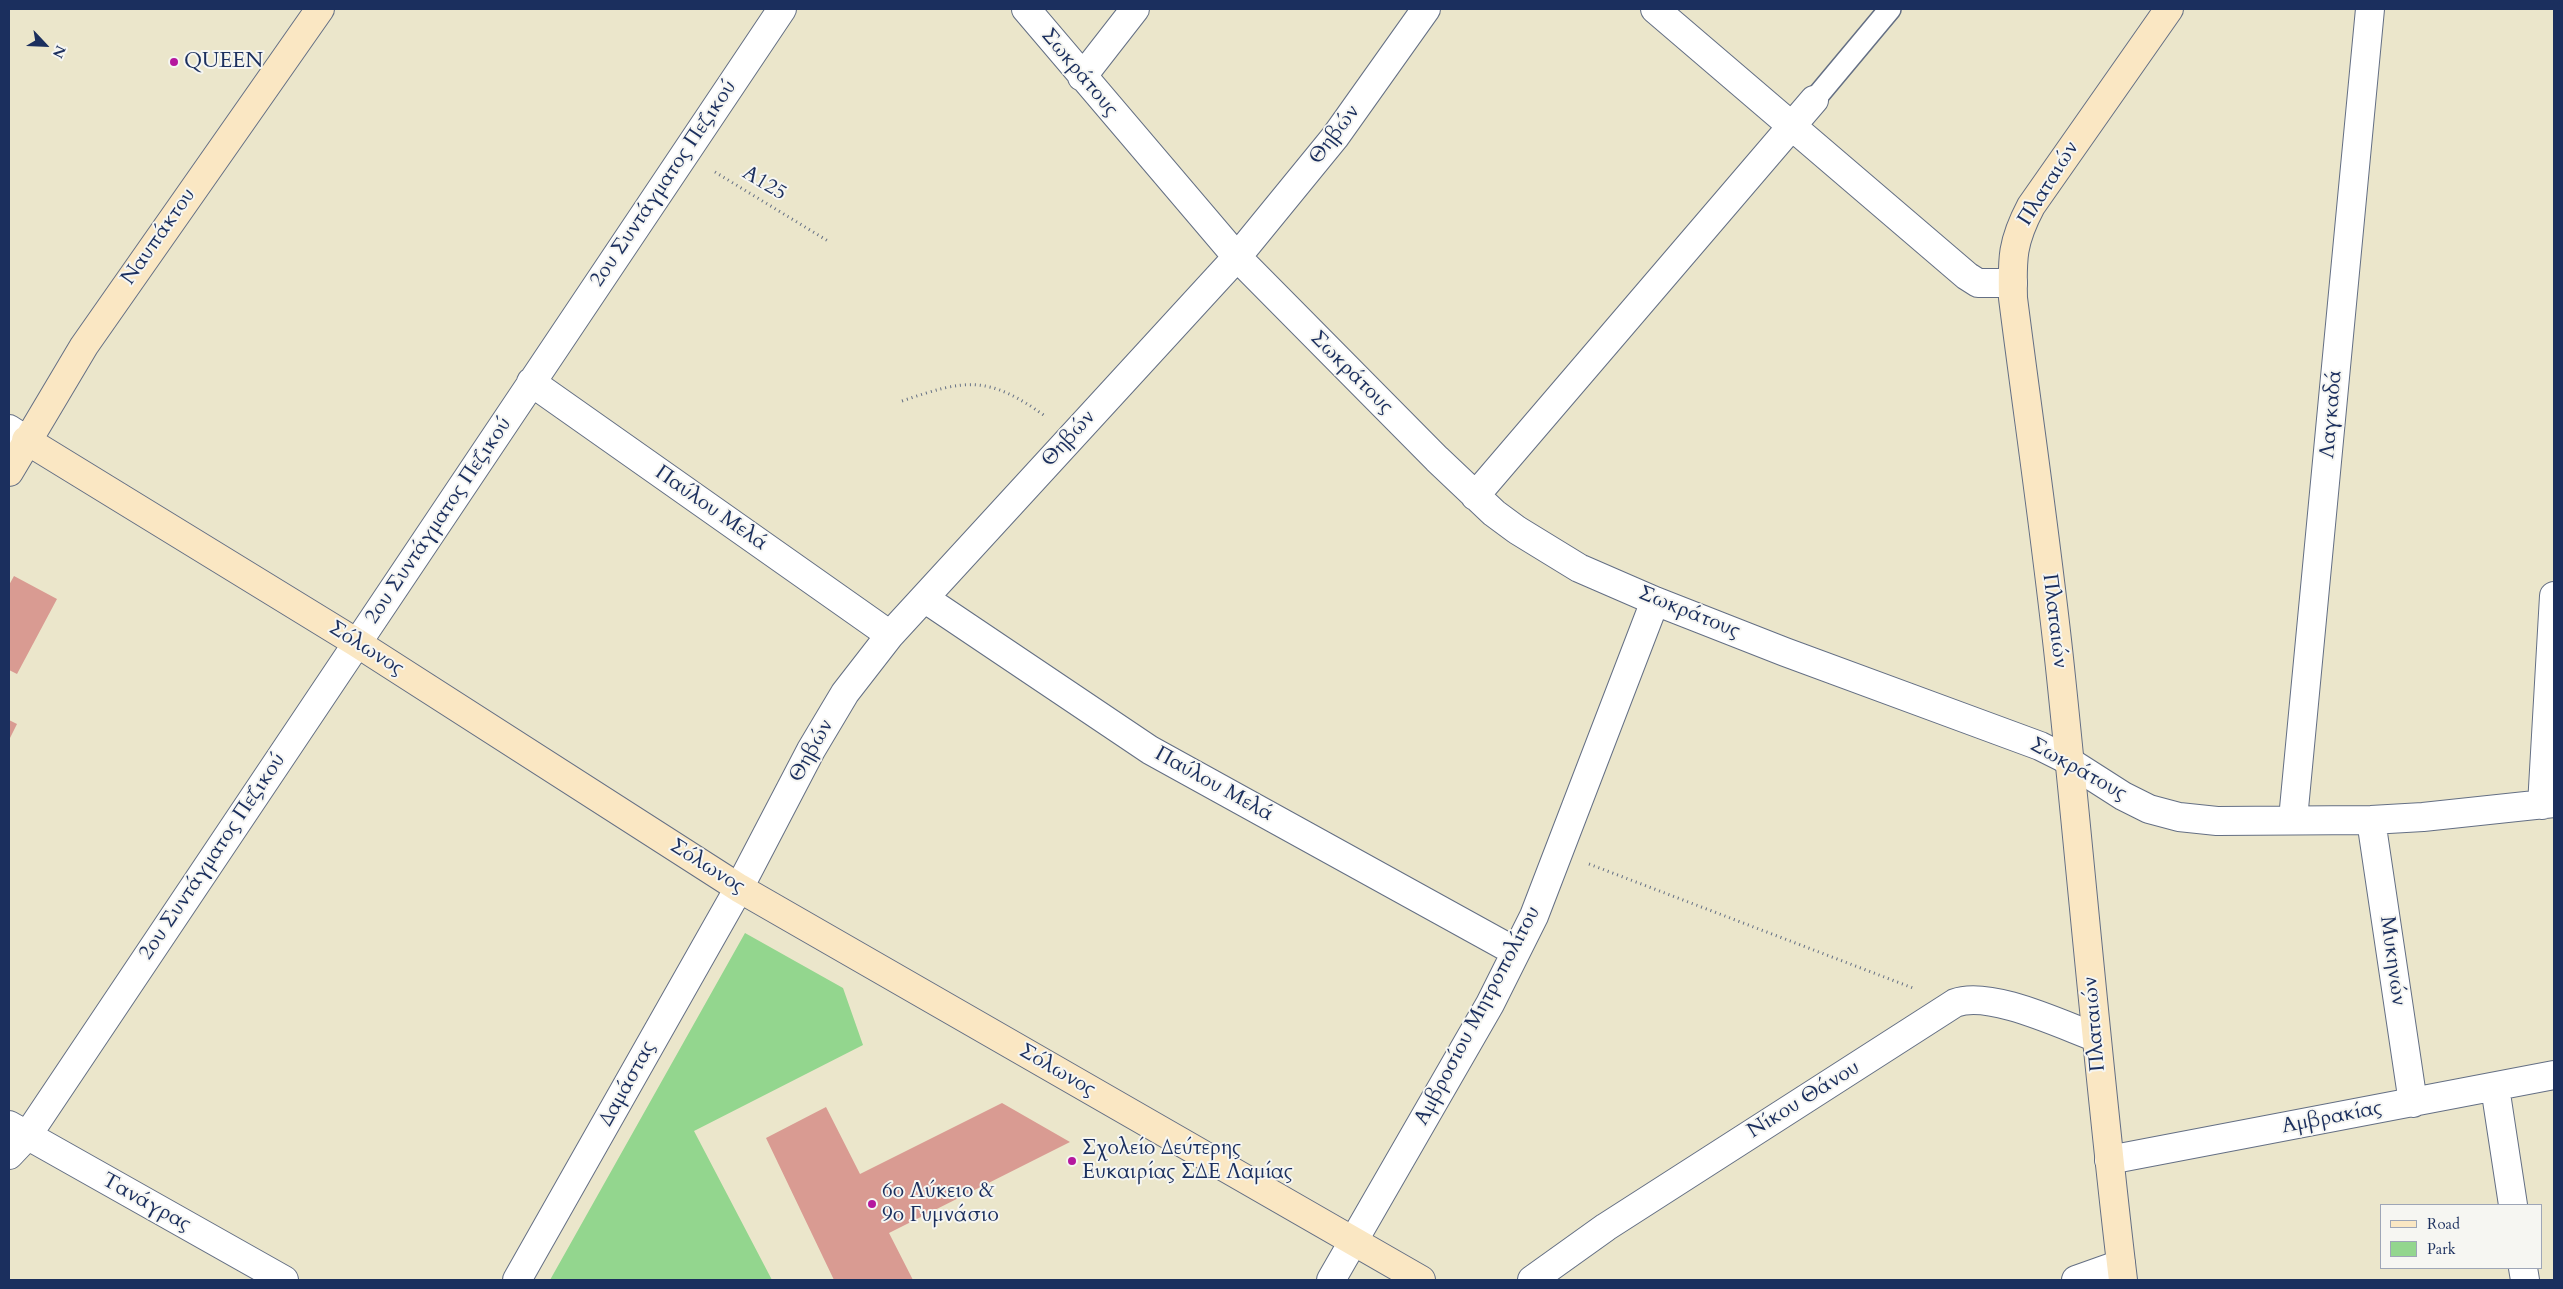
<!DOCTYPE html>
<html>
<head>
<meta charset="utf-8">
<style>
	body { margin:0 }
	#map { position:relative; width:2563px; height:1289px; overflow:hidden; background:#ebe6cb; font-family:Cardo,serif }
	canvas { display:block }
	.frame { position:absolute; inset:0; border:10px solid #1b2f5e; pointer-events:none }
	.legend { position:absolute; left:2380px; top:1204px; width:162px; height:65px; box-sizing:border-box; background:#f6f6f2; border:1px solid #9ea6b7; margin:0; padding:6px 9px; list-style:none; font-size:15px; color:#1b2f5e }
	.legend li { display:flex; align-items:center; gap:10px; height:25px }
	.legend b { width:25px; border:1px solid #9ea6b7 }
	.north { position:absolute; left:20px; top:20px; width:50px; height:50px; -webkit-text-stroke:4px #f6f6f2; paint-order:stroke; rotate:115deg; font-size:14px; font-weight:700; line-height:20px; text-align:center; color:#1b2f5e }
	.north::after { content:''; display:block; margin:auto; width:18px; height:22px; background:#1b2f5e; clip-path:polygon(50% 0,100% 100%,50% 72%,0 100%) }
</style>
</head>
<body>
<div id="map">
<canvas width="2563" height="1289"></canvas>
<div class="frame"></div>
<ul class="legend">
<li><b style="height:6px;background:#fae7c3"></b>Road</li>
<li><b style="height:14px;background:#93d68e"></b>Park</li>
</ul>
<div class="north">N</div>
</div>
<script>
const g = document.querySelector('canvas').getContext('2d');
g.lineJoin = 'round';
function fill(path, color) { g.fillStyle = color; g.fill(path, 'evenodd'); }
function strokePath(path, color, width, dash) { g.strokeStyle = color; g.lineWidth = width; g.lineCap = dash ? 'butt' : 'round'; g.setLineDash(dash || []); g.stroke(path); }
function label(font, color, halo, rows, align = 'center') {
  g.font = font + ' Cardo,serif'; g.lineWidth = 4; g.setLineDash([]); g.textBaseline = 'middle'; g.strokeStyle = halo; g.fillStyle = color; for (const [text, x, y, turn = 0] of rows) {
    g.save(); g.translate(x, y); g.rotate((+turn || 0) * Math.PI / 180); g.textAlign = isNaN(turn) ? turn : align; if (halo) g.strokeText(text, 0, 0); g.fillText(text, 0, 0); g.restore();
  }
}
fill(new Path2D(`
	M745 933 843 988 863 1045 694 1131 772 1280H550Z`), '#93d68e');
fill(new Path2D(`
	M14 576 57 599 17 674 9 670V585Z
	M9 720 17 724 9 740Z
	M1002 1103 1070 1142 889 1233 913 1280H834L766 1138 826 1107 860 1174Z`), '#d99b92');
const lane = new Path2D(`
	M1814 100 1890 9`);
const street = new Path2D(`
	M1026 9 1237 257 1437 459 1494 513 1517 530 1579 568 1655 601 1785 652 2040 746 2062 757 2123 796 2149 809 2179 817 2217 821 2371 820 2423 817 2554 803
	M1655 9 1967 276 1978 283H2013
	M1082 77 1135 9
	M531 382 890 635
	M9 429 26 440
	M1475 496 1814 100
	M924 598 1150 750 1516 952
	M2542 805 2554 596
	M2293 819 2370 9
	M2371 820 2413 1103
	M2495 1087 2513 1205
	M9 1125 284 1280
	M9 1155 27 1136 782 9
	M2109 1160 2554 1075
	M2523 1268 2525 1280
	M517 1280 739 888 811 750 845 693 890 635 1237 257 1335 137 1426 9
	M1331 1280 1490 1004 1534 916 1655 601
	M1532 1280 1606 1227 1955 1003C1989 990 2060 1024 2095 1037
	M2076 1280 2121 1264`);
const secondary = new Path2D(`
	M26 440 357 643 739 888 1421 1280
	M9 472 84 346 320 9
	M2123 1280C2099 1080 2082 878 2061 677 2048 551 2029 424 2013 298 2012 258 2012 242 2031 206L2169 9`);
strokePath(lane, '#646f84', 24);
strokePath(street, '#646f84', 30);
strokePath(secondary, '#646f84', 30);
strokePath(new Path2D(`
	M715 172 828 241
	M902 401C966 379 988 375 1045 416
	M1589 864 1913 988`), '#646f84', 3, [1, 4]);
strokePath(lane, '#fff', 21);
strokePath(street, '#fff', 28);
strokePath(secondary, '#fae7c3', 28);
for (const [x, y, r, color] of [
	[174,62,5,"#b5179e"],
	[1072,1161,5,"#b5179e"],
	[872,1204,5,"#b5179e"]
]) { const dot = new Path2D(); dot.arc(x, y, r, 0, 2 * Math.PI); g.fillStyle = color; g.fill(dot); strokePath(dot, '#f6f6f2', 2); }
label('21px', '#1b2f5e', '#f6f6f2', [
	["QUEEN",184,62],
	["Σχολείο Δεύτερης",1082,1149],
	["Ευκαιρίας ΣΔΕ Λαμίας",1082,1173],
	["6ο Λύκειο &",882,1192],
	["9ο Γυμνάσιο",882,1216]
], 'left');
label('21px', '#1b2f5e', '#f6f6f2', [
	["Σωκράτους",1079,73,50],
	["Θηβών",1335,135,-53],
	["2ου Συντάγματος Πεζικού",664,184,-56],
	["Α125",764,184,31],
	["Πλαταιών",2049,184,-58],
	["Ναυπάκτου",159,237,-55],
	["Σωκράτους",1351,373,45],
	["Λαγκαδά",2332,414,-85],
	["Θηβών",1069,439,-48],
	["Παύλου Μελά",711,509,35],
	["2ου Συντάγματος Πεζικού",439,521,-56],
	["Σωκράτους",1689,613,22],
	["Πλαταιών",2054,621,83],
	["Σόλωνος",366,649,32],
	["Θηβών",812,751,-61],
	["Σωκράτους",2078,770,29],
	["Παύλου Μελά",1214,785,29],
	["2ου Συντάγματος Πεζικού",213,857,-56],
	["Σόλωνος",707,867,32],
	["Μυκηνών",2392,961,82],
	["Αμβροσίου Μητροπολίτου",1478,1016,-62],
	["Πλαταιών",2095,1024,-95],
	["Σόλωνος",1057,1071,30],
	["Δαμάστας",628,1084,-61],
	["Νίκου Θάνου",1804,1100,-32],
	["Αμβρακίας",2332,1118,-11],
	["Τανάγρας",146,1203,29]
]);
</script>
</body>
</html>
